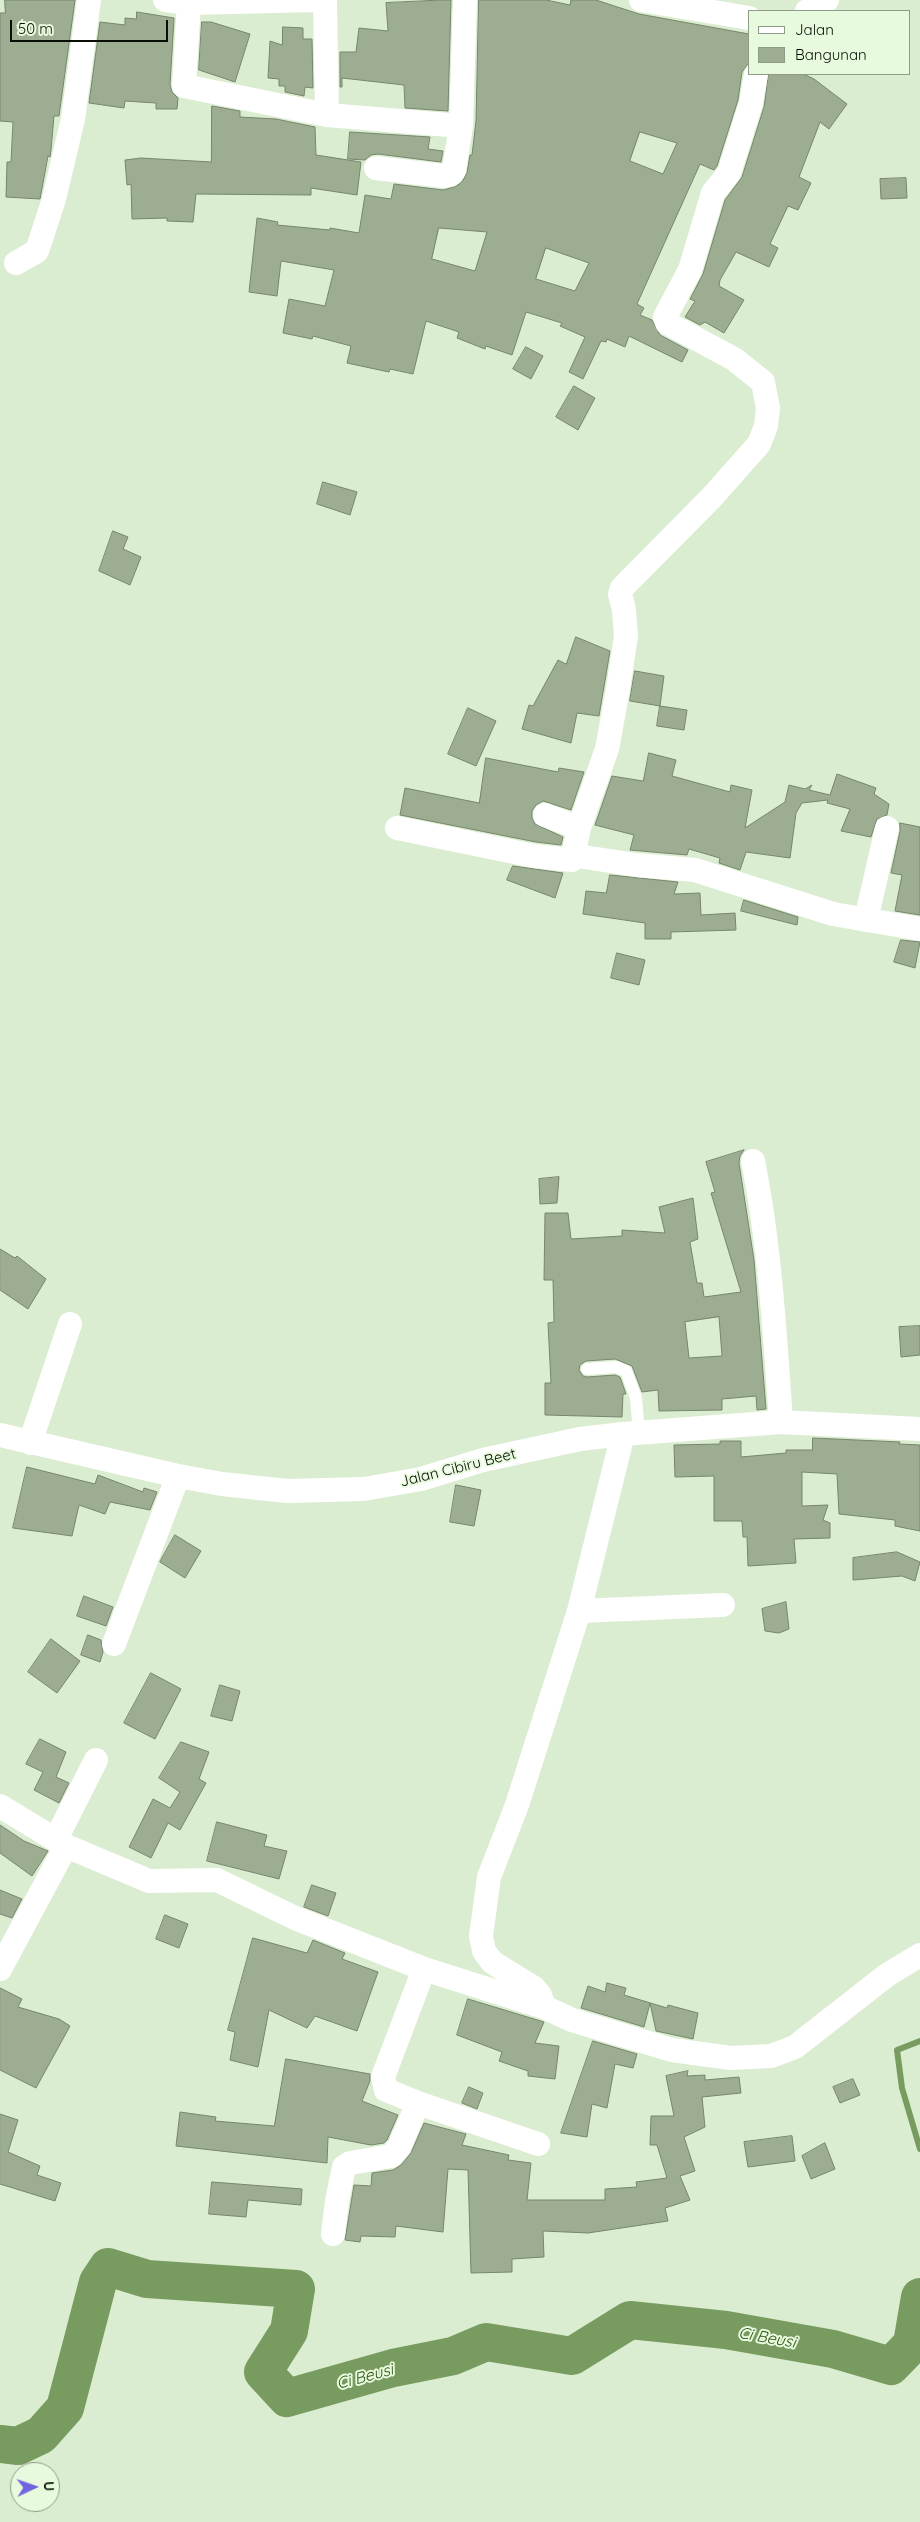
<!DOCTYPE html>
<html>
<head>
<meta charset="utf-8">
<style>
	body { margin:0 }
	#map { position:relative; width:920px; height:2522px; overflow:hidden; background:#dbedd0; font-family:Quicksand,sans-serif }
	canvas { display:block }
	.legend { position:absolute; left:748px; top:10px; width:162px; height:65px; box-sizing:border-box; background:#e8fadd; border:1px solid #8e9b87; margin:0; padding:6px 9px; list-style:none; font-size:15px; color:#080d05 }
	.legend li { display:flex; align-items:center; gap:10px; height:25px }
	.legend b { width:25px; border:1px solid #8e9b87 }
	.north { position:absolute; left:10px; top:2462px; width:50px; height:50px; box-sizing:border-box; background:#e8fadd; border:1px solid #8e9b87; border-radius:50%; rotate:87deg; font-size:14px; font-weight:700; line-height:20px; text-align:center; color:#080d05 }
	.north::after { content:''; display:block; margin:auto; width:18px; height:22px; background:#7165df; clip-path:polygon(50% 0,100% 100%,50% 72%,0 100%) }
	.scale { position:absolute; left:10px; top:20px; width:158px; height:22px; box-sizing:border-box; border:2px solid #080d05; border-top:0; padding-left:6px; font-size:15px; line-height:18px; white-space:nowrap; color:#080d05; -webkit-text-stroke:4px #e8fadd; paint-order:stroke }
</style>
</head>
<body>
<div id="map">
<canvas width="920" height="2522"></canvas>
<ul class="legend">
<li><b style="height:6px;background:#fff"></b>Jalan</li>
<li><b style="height:14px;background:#9cad92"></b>Bangunan</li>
</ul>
<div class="north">U</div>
<div class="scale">50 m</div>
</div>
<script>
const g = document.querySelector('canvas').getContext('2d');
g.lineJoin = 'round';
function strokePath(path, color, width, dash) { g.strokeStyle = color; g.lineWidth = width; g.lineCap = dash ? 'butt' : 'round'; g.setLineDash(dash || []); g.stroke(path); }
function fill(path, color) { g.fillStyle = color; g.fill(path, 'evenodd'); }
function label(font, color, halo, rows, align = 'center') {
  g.font = font + ' Quicksand,sans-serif'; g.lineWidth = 4; g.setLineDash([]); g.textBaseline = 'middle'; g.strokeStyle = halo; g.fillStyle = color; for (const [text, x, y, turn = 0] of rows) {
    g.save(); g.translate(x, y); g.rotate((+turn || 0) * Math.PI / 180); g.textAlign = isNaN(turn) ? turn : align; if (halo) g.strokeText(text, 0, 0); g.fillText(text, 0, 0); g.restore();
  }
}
strokePath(new Path2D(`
	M920 2041 897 2050 902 2088 920 2149`), '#789b60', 6);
strokePath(new Path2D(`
	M0 2444 18 2446 41 2435 65 2408 98 2282 108 2267 147 2279 296 2289 289 2331 263 2372 287 2398 393 2368 453 2356 486 2342 572 2356 630 2320 726 2330 833 2349 891 2366 912 2344 920 2297`), '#789b60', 38);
const building = new Path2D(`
	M5 0H75L59 116H54L51 150 50 157 48 156 40 199 6 197 7 162H11L13 122 0 121V13H5Z
	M441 0H451L448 111 405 108 404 85 342 78V87H340V52H356L359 28 388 31 386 3Z
	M479 0H546L570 5 571 0H596L639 14 749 34V63L742 72 738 100 717 166 714 170 700 164 637 304 644 308 640 315 652 320 660 335 688 350 682 362 629 336 625 347 607 339 606 342 601 341 583 379 569 372 585 337 560 326 562 323 526 312 512 355 486 346 485 349 457 338 459 332 426 321 413 374 390 369 389 372 347 363 351 346 313 336 312 339 283 333 289 299 325 306 334 270 281 261 277 296 249 292 257 218 278 222 277 225 330 230V228L359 233 365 195 391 199 394 184 443 190 455 187 462 182 467 173 470 155H472L476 121ZM640 132 677 143 663 174 630 161ZM439 228 487 232 475 271 432 259ZM546 248 589 263 575 291 536 279Z
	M137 12 174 18 170 85 172 92 178 98 177 109H156V103L125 101 124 108 89 103 100 22 125 25V18L136 19Z
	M202 22H211L250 34 235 82 199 70Z
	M283 27 303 28V39H312L313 88 305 87 304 96 285 92V86H279V79L268 78 270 41 282 45Z
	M769 74H803L814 79 847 104 829 129 820 122 799 177 811 183 798 210 788 206 770 244 778 248 769 267 736 252 720 280 719 286 744 300 724 333 705 322 700 325 685 317 695 301 690 299 703 274 725 200 742 177 764 107Z
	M212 106 240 111V117L276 119 315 127 316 155 361 162 357 195 311 188V195L196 194 193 222 167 221V218L132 219 131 184 127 185 125 160 141 158 211 162Z
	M350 132 430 137 428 149 443 151 441 162 378 154 371 155 365 160 348 159Z
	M906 178 907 198 881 199 880 179Z
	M526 347 543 356 531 379 513 369Z
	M574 386 595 398 578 430 556 417Z
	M323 482 357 492 350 515 317 504Z
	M113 531 128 537 123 549 141 557 130 585 99 571Z
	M576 637 610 651 599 716 577 713 571 743 522 729 529 705 533 706 558 660 566 664Z
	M635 671 664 676 660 706 630 701Z
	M660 706 687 710 684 730 657 726Z
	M468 708 496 721 476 766 448 754Z
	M649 753 676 760 672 776 730 792 731 785 752 790 745 828 785 802 789 785 805 789 812 785 809 790 830 795 837 774 876 788 874 794 889 804 887 815 877 819 871 837 841 831 850 809 827 803 828 800 802 803 796 813 790 858 746 852 740 870 719 863 720 858 689 849 687 855 630 850 634 835 595 825 612 776 643 781Z
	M486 758 558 772 559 768 584 772 571 810 543 801 536 805 532 811V818L535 824 563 837 561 845 536 842 400 815 405 788 479 803Z
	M900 823 920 827V915L895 911 902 875 891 873 900 831Z
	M513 866 563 873 555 898 507 880Z
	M610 875 678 882 674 894 700 893 701 915 735 913 736 930 671 932V939H645V923L583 914 586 891 606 893Z
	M744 900 798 917 797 925 741 911Z
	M901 940 920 942 915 968 894 962Z
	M617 953 645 960 639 985 611 978Z
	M744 1150 740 1156 739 1163 754 1260 766 1409 757 1410 756 1396 722 1399V1410L659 1411 658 1390 642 1392 632 1366 615 1359 586 1361 580 1365 579 1370 583 1376 587 1377 615 1375 620 1377 626 1394H623L622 1417 545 1415V1383H551L548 1323 554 1322 553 1280H544L545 1213H568L571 1239 622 1236V1230L665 1233 659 1207 693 1198 698 1239 690 1242 697 1283H702L704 1297 741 1292 711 1193 715 1192 706 1162ZM719 1317 722 1356 689 1358 685 1322Z
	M559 1177 557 1203 540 1204 539 1179Z
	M0 1249 15 1258 17 1256 46 1279 28 1309 0 1290Z
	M920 1326V1355L901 1357 899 1327Z
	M813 1438 900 1442 899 1444 920 1445V1531L895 1526V1520L839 1514 837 1474 802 1472V1506L828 1505 823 1520 830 1523V1538L794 1539 796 1563 748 1566 747 1537H743L742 1521H714V1476L675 1477 674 1445 720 1444V1441H741V1457L786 1453V1450H812Z
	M27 1467 95 1484 98 1475 143 1492 144 1488 157 1492 150 1510 110 1502 105 1514 79 1505 72 1536 13 1528Z
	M456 1485 481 1490 474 1526 450 1522Z
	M175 1535 201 1551 185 1578 160 1562Z
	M897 1552 920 1562 915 1581 902 1576 853 1580V1558Z
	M84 1596 113 1607 106 1626 77 1616Z
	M786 1602 789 1629 779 1633 765 1631 762 1609Z
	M88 1635 101 1640 103 1652 100 1662 81 1655Z
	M51 1639 80 1661 57 1693 28 1672Z
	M151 1673 181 1689 155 1739 124 1723Z
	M220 1685 240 1691 232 1721 211 1716Z
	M40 1739 66 1752 56 1777 69 1783 59 1803 34 1790 43 1772 26 1764Z
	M181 1742 209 1752 199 1779 206 1783 180 1830 168 1823 151 1858 129 1847 153 1799 170 1808 180 1792 159 1778Z
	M217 1822 267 1835 264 1846 287 1851 279 1879 207 1861Z
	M0 1825 24 1841 48 1851 32 1876 0 1853Z
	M312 1885 336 1893 328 1916 304 1907Z
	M0 1890 22 1899 12 1918 0 1914Z
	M165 1915 188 1924 179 1948 156 1939Z
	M253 1938 307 1953 313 1940 345 1953 342 1959 378 1972 357 2031 315 2016 307 2028 269 2010 258 2067 230 2060 235 2032 228 2030Z
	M607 1983 626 1988 624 1995 667 2008 668 2005 698 2013 693 2039 656 2031 650 2003 644 2027 581 2008 588 1986 605 1992Z
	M0 1988 22 1999 18 2007 59 2019 70 2026 36 2088 0 2070Z
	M468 1999 544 2022 535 2043 559 2046 555 2079 528 2076V2071L499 2061 502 2052 457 2035Z
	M593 2041 637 2054 633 2068 615 2064 607 2108 592 2104 587 2137 561 2133Z
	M286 2059 370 2074V2081L362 2101 398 2115 387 2140 384 2143 371 2145 328 2137 327 2163 176 2146 180 2112 216 2117 215 2121 274 2126Z
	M688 2071 687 2076 705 2075V2080L739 2077 741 2093 702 2097 705 2127 684 2137 695 2171 680 2176 690 2200 665 2208 668 2221 588 2233 543 2231 544 2257 512 2259V2272L471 2273 468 2170 448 2169 443 2232 396 2226 395 2237 361 2236 360 2242 345 2240 354 2185 371 2186 372 2173 393 2170 401 2165 411 2153 424 2123 466 2134 462 2145 509 2155 508 2160 531 2163 527 2200H605V2189L637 2187 636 2182 667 2178 657 2145H650L651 2116H674L666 2076Z
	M853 2079 860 2095 840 2103 833 2087Z
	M469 2087 483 2093 477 2109 462 2103Z
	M0 2114 18 2120 8 2152 40 2166 37 2175 61 2183 55 2201 0 2184Z
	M792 2136 795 2161 748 2167 744 2142Z
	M825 2143 835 2169 811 2179 802 2156Z
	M212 2182 302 2189 301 2205 248 2200 246 2217 209 2214Z`);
fill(building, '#9cad92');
strokePath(building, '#76866c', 1);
strokePath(new Path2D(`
	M587 1369 616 1367 626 1371 636 1398 639 1434`), '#fff', 12);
strokePath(new Path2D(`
	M165 0 189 3 316 0
	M325 0 327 115
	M641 0 749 18
	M189 3 184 86 327 115 461 126
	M807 11 827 0
	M376 168 444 176 451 174 454 170 461 126 465 0
	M16 263 37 251 54 199 73 119 89 0
	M545 815 579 828
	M397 828 534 856 572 860 579 828 607 749 618 689 626 636 624 610 620 594 622 588 712 497 759 444 766 426 768 408 763 382 734 359 667 323 665 317 690 270 713 193 729 173 751 103 756 74
	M573 853 584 857 636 865 695 870 833 914 920 929
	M866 920 887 828
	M753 1161C770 1246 775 1335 781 1422
	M0 1435 178 1476 222 1484 287 1491 364 1489 421 1479 483 1460 580 1439 623 1434 781 1422 920 1429
	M30 1443 70 1324
	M579 1611 723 1605
	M114 1644 178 1476
	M0 1806 66 1846 149 1881 217 1880 295 1918 424 1969 544 2007 572 2020 672 2050 731 2058 771 2056 795 2047 887 1975 920 1955
	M56 1839 96 1760
	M0 1969 66 1846
	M544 2007 540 1995 534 1988 492 1962 484 1951 481 1936 489 1877 517 1805 579 1611 623 1434
	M418 2103 538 2144
	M333 2234 337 2201 344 2167 350 2163 391 2156 399 2147 418 2103 386 2090 383 2077 424 1969`), '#fff', 24);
label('15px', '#080d05', '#e8fadd', [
	["Jalan Cibiru Beet",458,1468,-14]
]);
label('italic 16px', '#315314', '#e8fadd', [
	["Ci Beusi",767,2338,10],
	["Ci Beusi",365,2377,-15]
]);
</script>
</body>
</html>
